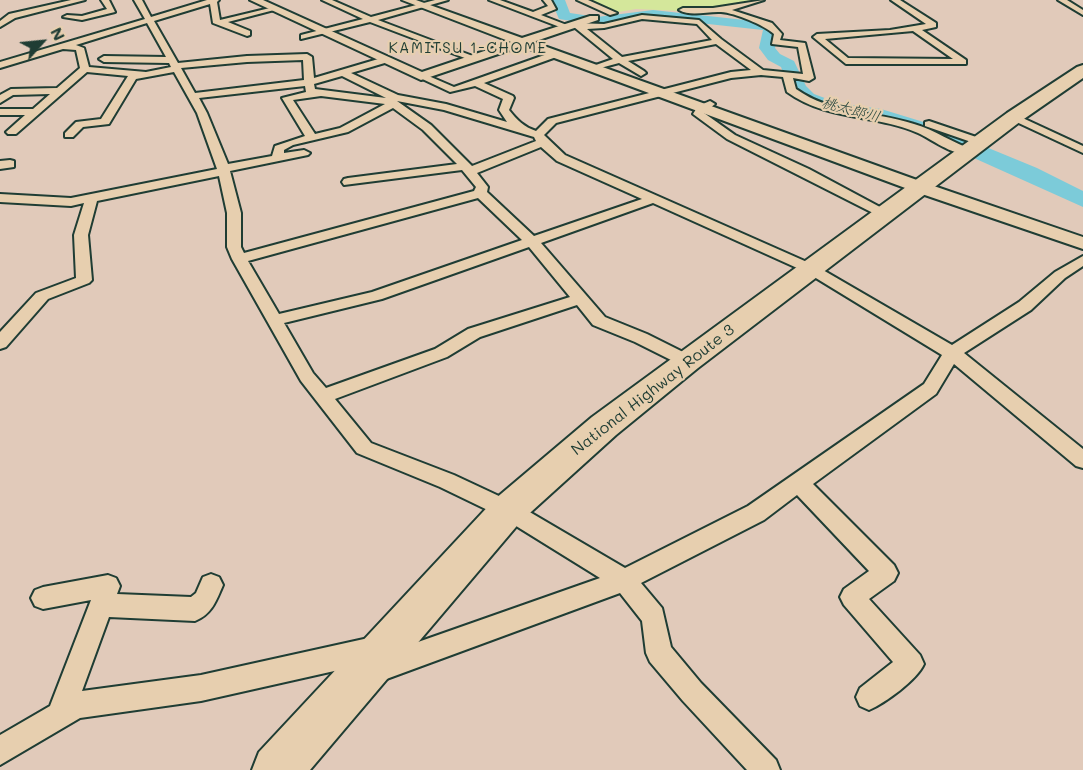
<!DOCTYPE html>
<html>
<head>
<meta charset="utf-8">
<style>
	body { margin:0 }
	#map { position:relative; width:1083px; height:770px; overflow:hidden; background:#e1caba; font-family:Mali,sans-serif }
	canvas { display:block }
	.north { position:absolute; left:12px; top:12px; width:60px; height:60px; -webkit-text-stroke:4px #e7cfaf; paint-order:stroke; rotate:63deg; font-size:16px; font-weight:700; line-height:24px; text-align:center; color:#1f3d34 }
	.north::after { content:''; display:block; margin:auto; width:21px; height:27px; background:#1f3d34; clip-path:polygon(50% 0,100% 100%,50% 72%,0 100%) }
</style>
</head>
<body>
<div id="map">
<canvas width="1083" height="770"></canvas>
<div class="north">N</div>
</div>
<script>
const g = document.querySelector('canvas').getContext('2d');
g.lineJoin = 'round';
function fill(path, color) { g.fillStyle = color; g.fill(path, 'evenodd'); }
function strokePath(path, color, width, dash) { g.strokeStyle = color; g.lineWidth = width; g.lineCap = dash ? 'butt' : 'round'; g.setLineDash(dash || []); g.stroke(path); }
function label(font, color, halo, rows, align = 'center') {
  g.font = font + ' Mali,"Klee One",sans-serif'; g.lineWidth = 4.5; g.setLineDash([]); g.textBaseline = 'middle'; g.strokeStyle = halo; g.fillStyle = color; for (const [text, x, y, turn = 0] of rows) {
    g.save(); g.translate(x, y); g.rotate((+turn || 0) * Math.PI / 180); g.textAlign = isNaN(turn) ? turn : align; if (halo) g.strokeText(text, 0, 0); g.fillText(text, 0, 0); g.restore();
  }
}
fill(new Path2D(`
	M581 0H750L756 2 704 12 636 9 613 13Z`), '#d4e79b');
fill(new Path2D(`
	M551 0H565L570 13 597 17 653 10 772 23 779 30 775 48 780 54 794 61 806 86 814 94 838 103 881 109 930 124 1037 168 1083 191V207L916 132 878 120 829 112 802 102 789 88 781 67 768 60 759 48 763 30 653 18 597 25 559 19Z`), '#7ccbd9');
const street = new Path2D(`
	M71 0H85L15 18 0 27V21L9 14Z
	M101 0H109L115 12 82 20 63 17 67 15 82 16 107 9Z
	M134 0H142L151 17 207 0H219L217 2 220 20 274 7 278 9 228 22 250 31V35L247 36 213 23 210 4 154 21 178 63 247 56 307 54 312 57 314 78 385 57 388 58V62L351 73 398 95 446 104 507 122 499 110 503 99 475 86 450 92 416 76 424 74 454 87 553 52H559V56L484 83 513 96 514 98 509 110C517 120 524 127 536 131L548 119 731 72 751 70 716 44 628 61 644 71 646 73 641 76 619 63 593 70V66L613 59 574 27V23L604 24 642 15 699 20 721 39 763 70 803 74 798 47 772 44 774 34C764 25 735 13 721 12 708 11 691 17 679 10L683 8H713L764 0 732 10 772 23 782 34 780 40 805 43 814 78 809 81 793 78 796 89C831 114 874 111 914 124 935 130 953 143 973 150V154C956 158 933 140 918 133 875 114 827 121 787 92L783 77 761 75 731 78 556 123 544 135 565 155 816 266 952 345 1019 302 1055 272 1083 256V266L1065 278 1031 310 964 353 1083 449V468L1076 466 954 364 936 394 813 484 894 565 898 573 894 581 869 599 920 655 924 664C917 680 885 703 869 710L860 706 856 697 860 688 893 662 844 605 840 597 844 589 869 571 797 495 764 520 641 583 662 608 671 647 701 683 776 760 780 770H747L683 701 650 662 646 653 642 621 620 593 381 681 372 677 368 668 370 663 201 701 80 718 0 765V735L50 706 91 600 43 609 35 606 31 598 35 590 43 587 108 575 116 578 120 586 117 594 191 597 196 593 203 577 211 574 219 577 223 585C216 601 212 614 195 621L109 617 82 691 201 675 373 637 382 641 386 650 384 654 600 578 500 516 440 487 357 453 301 381 232 259 227 247V213L219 176 97 201 88 235 92 280 89 283 48 299 6 347 0 349V332L36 293 76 278 74 235 84 203 71 206 0 202V194L71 198 217 169 197 113 174 72 136 79 109 124 83 127 73 137H65V133L76 122 101 119 128 76 87 72 16 134H8L6 132 25 115H0V109H33L50 94 13 95 0 103V95L11 89 57 88 80 68 76 50 63 49 0 68V62L145 19ZM642 19 697 24 712 40 622 57 587 29 604 28ZM147 23 166 57 104 56 99 59 104 62 169 63 171 67 146 72 89 67 84 48 76 45ZM303 60 304 80 195 93 181 68 247 62ZM342 76 386 98 315 89 314 84ZM305 86 306 92 282 98 305 136 275 146 272 156 228 164 207 113 199 98ZM321 96 385 104 340 128 315 134 293 100ZM397 101 444 110 534 137 536 141 472 166 431 125ZM393 108 423 130 457 164 348 178 344 179 342 182 344 185 462 170 476 187 474 191 244 253 241 247V213L230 171 308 155 310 153 304 150 284 153V150L293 145 348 132ZM541 147 557 161 642 199 534 236 487 192 488 187 477 173ZM478 198 522 240 372 292 279 314 248 261ZM653 203 806 272 942 355 924 384 748 506 625 568 516 504 454 475 371 443 335 399 447 357 480 337 577 305 593 325 635 342 681 365H693L696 361 693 357 647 334 605 317 541 243ZM529 247 570 297 468 329 435 349 326 388 313 373 284 323 382 299Z
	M322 0H332L371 17 435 0H448L378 20 478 58 470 60 370 22 301 39V35L363 19Z
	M489 0H500L533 12 548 6 543 0H551L556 9 541 15 572 27 565 29Z
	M577 0H588L617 13 610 15Z
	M891 0H900L936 23V27L922 30 966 60V64H846L813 37 817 34 890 30 926 24ZM913 31 953 59 848 58 825 39Z
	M1058 0H1067L1083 10V15Z
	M710 101 715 104 704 113 735 135 809 169 893 214 886 218 881 217 727 139 693 114 698 106Z
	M1014 114 1083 146V153L1010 119V115Z
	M929 121 985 140 987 142 985 144H977L925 126V122Z
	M10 160 14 161V167L0 169V161Z`);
const secondary = new Path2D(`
	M250 0H263L422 72 511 42 402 0H416L522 38 590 16H598V20L533 42 928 184 1083 237V249L916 192 522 46 421 80Z`);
const highway = new Path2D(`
	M1083 65V78L1021 121 698 368 616 435 521 521 310 770H252L259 752 495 499 592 417 1007 113 1077 67Z`);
strokePath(street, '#1f3d34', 4);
strokePath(secondary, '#1f3d34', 4);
strokePath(highway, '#1f3d34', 4);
fill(street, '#e7cfaf');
fill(secondary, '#e7cfaf');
fill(highway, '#e7cfaf');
g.letterSpacing = '1.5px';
label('15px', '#1f3d34', '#e7cfaf', [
	["KAMITSU 1-CHOME",468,48]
]);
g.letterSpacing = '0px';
label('italic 15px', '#24443c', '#e7cfaf', [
	["桃太郎川",851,110,15]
]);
label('16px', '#1f3d34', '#e7cfaf', [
	["National Highway Route 3",653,390,-38]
]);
</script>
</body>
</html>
